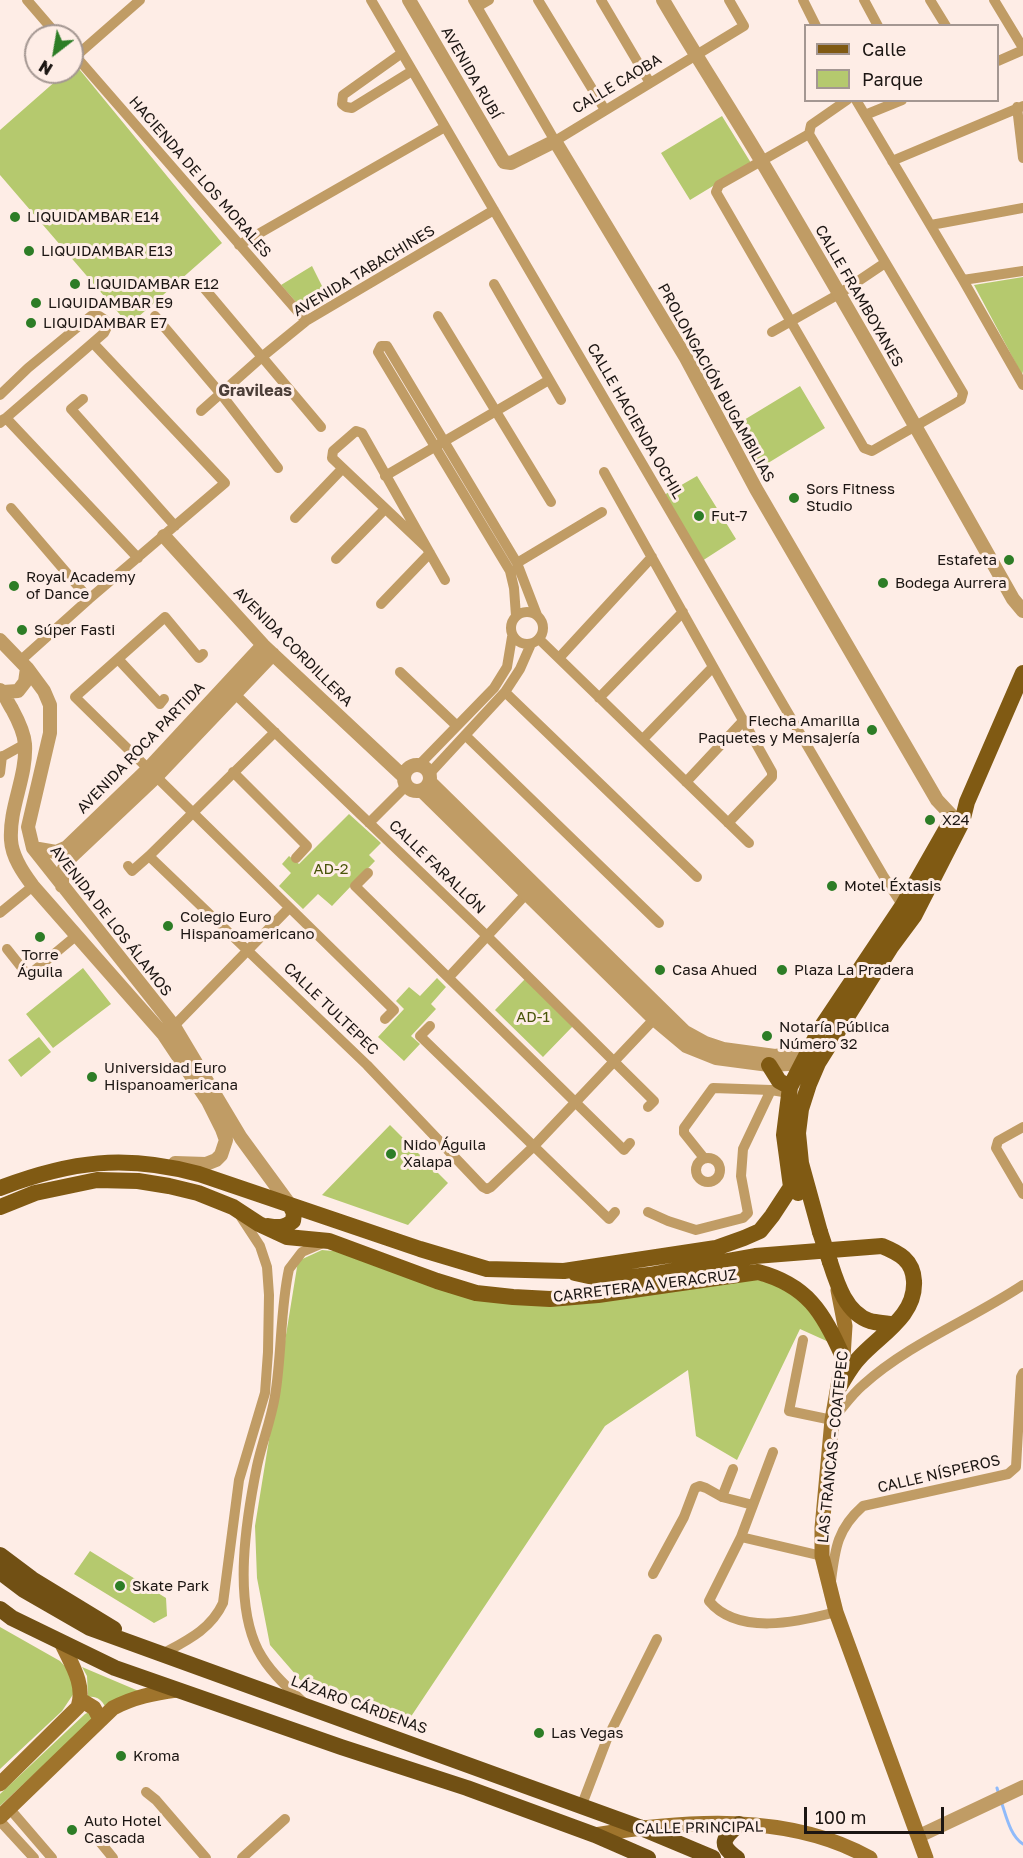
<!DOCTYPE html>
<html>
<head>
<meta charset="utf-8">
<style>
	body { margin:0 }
	#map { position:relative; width:1023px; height:1858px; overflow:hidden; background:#feede6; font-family:"Golos Text",sans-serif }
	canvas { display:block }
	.legend { position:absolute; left:804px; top:24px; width:195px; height:78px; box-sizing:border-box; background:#feede6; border:2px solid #a49792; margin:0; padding:8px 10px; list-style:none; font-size:18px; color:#1c1613 }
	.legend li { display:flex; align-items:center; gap:12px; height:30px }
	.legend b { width:30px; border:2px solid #a49792 }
	.north { position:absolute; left:24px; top:24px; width:60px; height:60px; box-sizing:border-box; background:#feede6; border:2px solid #a49792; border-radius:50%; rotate:211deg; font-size:16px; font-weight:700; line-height:24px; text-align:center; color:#1c1613 }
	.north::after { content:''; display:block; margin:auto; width:21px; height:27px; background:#2d7d26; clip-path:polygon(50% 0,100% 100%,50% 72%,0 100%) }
	.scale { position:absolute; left:804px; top:1807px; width:140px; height:27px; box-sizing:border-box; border:3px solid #1c1613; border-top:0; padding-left:8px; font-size:18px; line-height:21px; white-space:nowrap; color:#1c1613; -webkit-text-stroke:4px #feede6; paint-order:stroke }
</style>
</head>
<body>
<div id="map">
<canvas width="1023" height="1858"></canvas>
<ul class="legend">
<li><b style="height:8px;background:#805a13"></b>Calle</li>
<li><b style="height:16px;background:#b5c96e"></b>Parque</li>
</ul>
<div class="north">N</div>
<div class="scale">100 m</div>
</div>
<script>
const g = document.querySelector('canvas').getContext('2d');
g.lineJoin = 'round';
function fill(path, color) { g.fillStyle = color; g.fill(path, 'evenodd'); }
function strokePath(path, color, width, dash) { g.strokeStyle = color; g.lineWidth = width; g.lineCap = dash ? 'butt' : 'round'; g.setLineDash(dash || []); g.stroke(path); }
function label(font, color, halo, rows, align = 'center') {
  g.font = font + ' "Golos Text",sans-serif'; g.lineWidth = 6; g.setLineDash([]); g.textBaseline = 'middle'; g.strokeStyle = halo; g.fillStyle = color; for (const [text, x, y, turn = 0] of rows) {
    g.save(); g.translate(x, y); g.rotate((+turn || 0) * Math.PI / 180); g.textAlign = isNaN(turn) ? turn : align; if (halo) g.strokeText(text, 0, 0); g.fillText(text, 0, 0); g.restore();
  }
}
fill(new Path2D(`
	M75 64 222 243 129 325 0 175V130L66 72H72V67Z
	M722 116 751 163 690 200 661 153Z
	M312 266 327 296 304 311 281 285Z
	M1023 277V371L1022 375 974 285Z
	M800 386 825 428 760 468 734 426Z
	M697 476 736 539 702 561 664 495Z
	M349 814 381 843 369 855 375 861 332 906 318 894 303 909 279 886 291 873 282 864 289 856 299 864Z
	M83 968 111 1004 53 1048 26 1014Z
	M437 978 446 987 431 1004 436 1009 411 1036 420 1044 404 1061 378 1037 404 1009 396 1001 409 987 420 996Z
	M525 979 573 1026 543 1057 495 1010Z
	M39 1037 51 1052 21 1077 8 1060Z
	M390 1125 448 1183 408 1225 322 1195Z
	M322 1250 344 1252 516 1299 753 1279 791 1288 813 1310 831 1343 800 1329 737 1460 696 1436 688 1370 605 1426 406 1724 309 1690 270 1645 257 1578 255 1526 298 1261Z
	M90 1551 166 1598 167 1616 154 1623 74 1574Z
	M0 1627 60 1661 74 1676V1693L62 1711 0 1769Z
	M82 1667 141 1692 106 1708C101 1699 97 1696 88 1697L87 1676Z
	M91 1711 94 1716 91 1721 0 1806V1794L85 1714Z`), '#b5c96e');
strokePath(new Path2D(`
	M997 1788 999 1795
	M1001 1801C1006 1815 1010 1836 1023 1844`), '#8fbafa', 3);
strokePath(new Path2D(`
	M27 0 58 36
	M371 0 884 877 899 900 906 907
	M473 0 555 141 744 26 729 0
	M538 0 605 110
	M601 0 650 83
	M803 0 816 26
	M864 0 878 26
	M930 0 946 26
	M994 0 1023 48
	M477 7 489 0
	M72 52 306 321
	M402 53 343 95 342 104 346 107 352 108 412 71
	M76 56 140 0
	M998 61 1023 50
	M856 100 963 280 1023 385
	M1017 107 1023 158
	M865 115 902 100
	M809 134 963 393 961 400 872 451 864 448 716 192 719 185Z
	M809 134 811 125 847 100
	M892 161 1023 106
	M931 225 1023 208
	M239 245 445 127
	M963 280 1023 271
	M494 284 561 400
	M204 288 321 427
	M155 316 221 394 278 468
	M438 316 551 502
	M772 332 839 294 885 263
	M0 395 28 368 91 316H99L105 320 107 327 104 333 0 423
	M83 399 71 409 175 526
	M201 411 263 356 306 321 494 210
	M2 420 6 418 138 558
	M604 472 772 772V777L728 823
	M385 476 549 380
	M11 508 89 599
	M295 518 342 469
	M426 547 332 458 333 451 356 431 362 433 445 580
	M336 559 385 509
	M517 563 602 512
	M381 604 430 553
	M511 628a16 16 0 1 1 32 0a16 16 0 1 1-32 0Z
	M516 616 514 588 510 571 378 352 381 346H387L517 563 537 615
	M539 639 749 843
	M203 654 199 658 165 617 75 697 394 1010 385 1019
	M559 658 652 557
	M118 659 160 704 164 699
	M20 661 89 599 225 483 93 343
	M400 672 457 726
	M505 692 697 877
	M236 695 487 936 654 1101 648 1107
	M599 698 683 612
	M465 735 659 923
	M643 739 713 667
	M0 758 25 744
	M419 765 494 688 507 667 512 637
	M233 772 307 846 296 858
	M0 773 2 756
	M430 773 505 692 520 669 531 644
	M686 782 744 720
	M369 823 406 786
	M149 856 367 1065 483 1187 487 1189 491 1187 533 1147 658 1015
	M128 866 132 871 149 856 275 732
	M368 873 355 886 624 1150 630 1143
	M0 913 33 886
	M7 949 26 973 30 974 77 935
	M449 977 526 894
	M430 1026 420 1036 609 1219 615 1212
	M170 1030 289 908
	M1023 1127 998 1141 996 1148 1023 1194
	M696 1170a12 12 0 1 1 24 0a12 12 0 1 1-24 0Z
	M704 1158 684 1133V1128L713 1088 771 1090 789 1093
	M648 1212 668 1221 696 1230 743 1218 748 1213 741 1176 743 1149 771 1090
	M803 1340 789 1411 832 1420C842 1409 851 1395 863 1385 910 1343 970 1320 1023 1285
	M773 1452 741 1537 709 1601C738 1636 798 1622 836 1612
	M722 1497 733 1469
	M741 1537 822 1556
	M653 1574 684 1517 695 1488 700 1486 706 1488 722 1497 753 1505
	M831 1581C835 1549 837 1529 863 1506L1008 1474 1016 1467 1021 1377 1023 1373
	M164 1653C188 1640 211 1629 223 1603L239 1480 265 1393 268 1352 269 1295 267 1267 260 1246 241 1217
	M303 1702C286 1686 269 1671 258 1650 233 1600 246 1520 257 1466 262 1443 271 1420 275 1396 282 1354 280 1310 289 1269L302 1252 323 1243
	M146 1792 156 1800 206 1858
	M581 1807 607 1739 657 1639
	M9 1808 52 1858
	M0 1821 34 1858
	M100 1842 113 1858
	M242 1858 285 1819`), '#c09c65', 10);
strokePath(new Path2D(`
	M409 0 504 162 511 163 555 141 686 358 756 489 937 800 953 817 962 822
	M663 0C695 55 730 108 762 162 848 307 931 453 1013 599L1023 611
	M164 536 263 645 404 777
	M0 640 27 668 44 691 50 705V733L28 827 33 848 174 1026 241 1138 290 1205
	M0 690C5 695 8 703 12 709 18 720 24 732 25 744 27 777 9 807 11 840 12 857 23 873 33 886L164 1035 208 1101 222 1129 226 1140 221 1155 216 1160 206 1164 175 1163
	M3 692 18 691 25 682 27 668
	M404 778a13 13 0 1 1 26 0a13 13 0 1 1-26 0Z
	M430 782 685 1032 705 1043 723 1049 775 1056 809 1049
	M422 791 655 1020 686 1046 716 1058 769 1065 809 1063
	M33 848 56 852 67 847 148 769 263 645
	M62 886V873L68 860 156 777 273 654
	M919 1836 1023 1787`), '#c09c65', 14);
strokePath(new Path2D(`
	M838 1290 845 1326 843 1357 832 1420 822 1528V1556L836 1612 926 1858
	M81 1700 94 1708 100 1719
	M0 1784 78 1707C86 1684 70 1662 61 1642
	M0 1817 113 1708C134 1697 154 1693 177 1690
	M595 1835C684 1820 788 1812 870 1858`), '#9f742c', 15);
strokePath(new Path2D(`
	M769 1065 779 1081 790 1087
	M0 1188C71 1161 125 1154 199 1174L420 1249 487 1269 564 1271 716 1248 744 1238 760 1231 772 1216 791 1187
	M798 1193 791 1187 784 1135 790 1087 820 1029 903 905 952 819
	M0 1207 35 1193 97 1180 138 1181 169 1186 198 1193 233 1207 259 1224 287 1237 329 1241 437 1281 476 1293 513 1297 550 1299 598 1295 758 1272C807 1285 823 1312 843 1357
	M268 1226C279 1228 284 1228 293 1221L294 1213 290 1205
	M820 1232 801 1163 798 1133 801 1109 809 1084 818 1063 891 947 914 916 962 822 967 802 1023 673
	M830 1262C837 1284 846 1313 870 1321 877 1323 887 1323 894 1325
	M575 1273 607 1280 649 1275 755 1256 882 1246C899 1253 913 1260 914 1281 916 1316 881 1334 859 1358 851 1366 845 1378 838 1389`), '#805a13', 16);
strokePath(new Path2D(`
	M0 1555 32 1579 114 1629
	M0 1572 24 1590 90 1628 639 1827 713 1858
	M0 1609 12 1618 115 1668 341 1747 467 1788 595 1835 648 1858
	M737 1858C717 1844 724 1838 739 1824`), '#715014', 16);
strokePath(new Path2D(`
	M820 1232 830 1262`), '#805a13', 16);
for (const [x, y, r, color] of [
	[15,217,6,"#2d7d26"],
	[29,251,6,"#2d7d26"],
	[75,284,6,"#2d7d26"],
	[36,303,6,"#2d7d26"],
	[31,323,6,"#2d7d26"],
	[794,498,6,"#2d7d26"],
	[699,516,6,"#2d7d26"],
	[1009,560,6,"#2d7d26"],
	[883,583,6,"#2d7d26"],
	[14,586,6,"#2d7d26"],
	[22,630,6,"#2d7d26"],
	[872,730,6,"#2d7d26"],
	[930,820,6,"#2d7d26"],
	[832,886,6,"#2d7d26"],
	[168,926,6,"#2d7d26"],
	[40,937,6,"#2d7d26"],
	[660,970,6,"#2d7d26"],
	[782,970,6,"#2d7d26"],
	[767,1036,6,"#2d7d26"],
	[92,1077,6,"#2d7d26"],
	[391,1154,6,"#2d7d26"],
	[120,1586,6,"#2d7d26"],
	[539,1733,6,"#2d7d26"],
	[121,1756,6,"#2d7d26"],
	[72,1830,6,"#2d7d26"]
]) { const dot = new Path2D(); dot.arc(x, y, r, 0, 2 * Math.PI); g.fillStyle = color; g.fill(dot); strokePath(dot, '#feede6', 2); }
label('15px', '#1c1613', '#feede6', [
	["AVENIDA RUBÍ",471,73,60],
	["CALLE CAOBA",617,84,-31],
	["HACIENDA DE LOS MORALES",200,177,49],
	["AVENIDA TABACHINES",364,271,-31],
	["CALLE FRAMBOYANES",859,296,60],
	["PROLONGACIÓN BUGAMBILIAS",716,383,61],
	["CALLE HACIENDA OCHIL",635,421,60],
	["AVENIDA CORDILLERA",293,647,45],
	["AVENIDA ROCA PARTIDA",141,748,-46],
	["CALLE FARALLÓN",437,867,44],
	["AVENIDA DE LOS ÁLAMOS",111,921,52],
	["CALLE TULTEPEC",331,1009,44],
	["CARRETERA A VERACRUZ",645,1286,-7],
	["LAS TRANCAS - COATEPEC",833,1447,-84],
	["CALLE NÍSPEROS",939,1474,-13],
	["LÁZARO CÁRDENAS",359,1705,20],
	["CALLE PRINCIPAL",699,1828,-1]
]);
label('15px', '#1c1613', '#feede6', [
	["LIQUIDAMBAR E14",27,217],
	["LIQUIDAMBAR E13",41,251],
	["LIQUIDAMBAR E12",87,284],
	["LIQUIDAMBAR E9",48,303],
	["LIQUIDAMBAR E7",43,323],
	["Sors Fitness",806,489],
	["Studio",806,506],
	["Fut-7",711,516],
	["Estafeta",997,560,"right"],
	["Royal Academy",26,577],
	["of Dance",26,594],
	["Bodega Aurrera",895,583],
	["Súper Fasti",34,630],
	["Flecha Amarilla",860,721,"right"],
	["Paquetes y Mensajería",860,738,"right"],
	["X24",942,820],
	["Motel Éxtasis",844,886],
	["Colegio Euro",180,917],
	["Hispanoamericano",180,934],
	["Torre",40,955,"center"],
	["Águila",40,972,"center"],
	["Casa Ahued",672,970],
	["Plaza La Pradera",794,970],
	["Notaría Pública",779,1027],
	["Número 32",779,1044],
	["Universidad Euro",104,1068],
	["Hispanoamericana",104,1085],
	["Nido Águila",403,1145],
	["Xalapa",403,1162],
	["Skate Park",132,1586],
	["Las Vegas",551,1733],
	["Kroma",133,1756],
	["Auto Hotel",84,1821],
	["Cascada",84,1838]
], 'left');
label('15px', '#49550a', '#feede6', [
	["AD-2",331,869],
	["AD-1",533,1017]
]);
label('bold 16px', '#4c3f39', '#feede6', [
	["Gravileas",255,391]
]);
</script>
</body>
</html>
